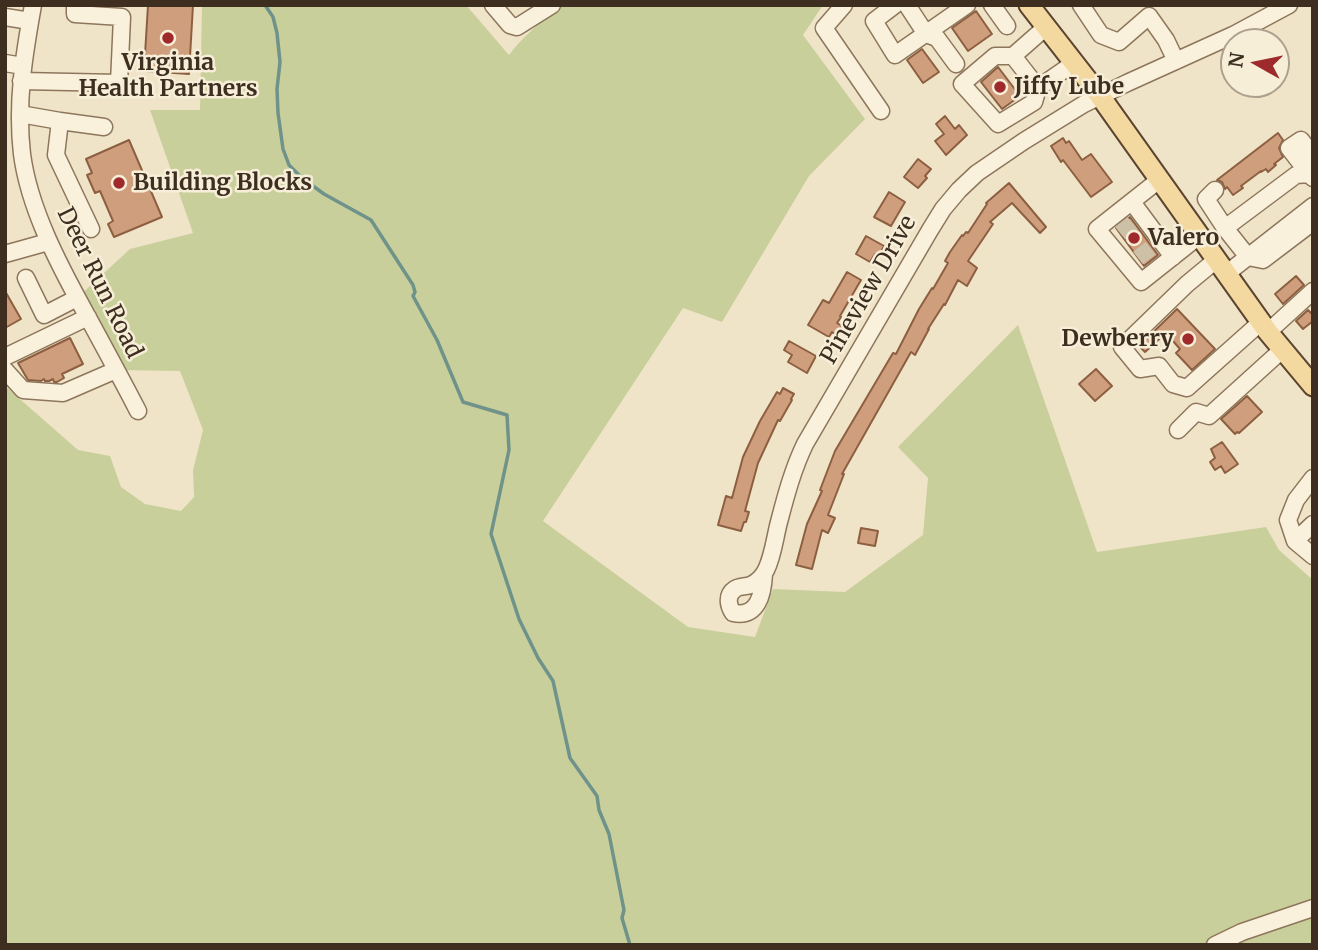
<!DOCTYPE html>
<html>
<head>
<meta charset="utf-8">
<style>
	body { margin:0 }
	#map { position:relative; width:1318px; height:950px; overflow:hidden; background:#f0e4c8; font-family:Merriweather,serif }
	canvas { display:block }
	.frame { position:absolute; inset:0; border:7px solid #3d2e20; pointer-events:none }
	.north { position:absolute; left:1220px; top:28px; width:70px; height:70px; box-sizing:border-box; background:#f7eed8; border:2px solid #ada18e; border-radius:50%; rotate:279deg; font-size:19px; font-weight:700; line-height:28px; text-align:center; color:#3d2e20 }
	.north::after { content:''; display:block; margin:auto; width:24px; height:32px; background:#9e2a2b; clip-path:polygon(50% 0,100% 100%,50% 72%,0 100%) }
</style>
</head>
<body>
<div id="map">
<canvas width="1318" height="950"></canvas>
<div class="frame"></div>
<div class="north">N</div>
</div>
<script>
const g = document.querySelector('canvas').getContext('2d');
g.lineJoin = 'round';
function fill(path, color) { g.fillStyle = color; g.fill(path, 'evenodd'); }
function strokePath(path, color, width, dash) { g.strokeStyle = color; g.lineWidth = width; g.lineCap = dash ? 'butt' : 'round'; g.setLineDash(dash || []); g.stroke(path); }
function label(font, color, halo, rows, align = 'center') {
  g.font = font + ' Merriweather,serif'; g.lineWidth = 5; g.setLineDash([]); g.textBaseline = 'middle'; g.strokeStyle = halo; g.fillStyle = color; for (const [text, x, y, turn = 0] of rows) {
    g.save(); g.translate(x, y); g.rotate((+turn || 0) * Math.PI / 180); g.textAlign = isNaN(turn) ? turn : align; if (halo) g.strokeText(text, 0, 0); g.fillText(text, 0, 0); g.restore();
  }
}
fill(new Path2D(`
	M202 5H466L509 55C523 36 542 22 559 5H823L803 35 865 119 809 176 722 322 683 308 543 521 688 627 755 637 773 589 845 592 923 535 928 478 898 447 1018 325 1097 552 1266 527 1279 550 1313 580V945H5V386L78 450 110 456 121 487 145 504 181 511 194 497 193 470 203 430 180 371 116 370 77 298 130 249 193 233 150 110H200Z`), '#c9cf9b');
strokePath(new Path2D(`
	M265 5 273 17 277 33 280 62 277 89 278 113 283 149 289 165 302 178 324 194 371 220 413 285 415 292 413 296 437 340 463 402 507 415 509 450 491 534 519 619 538 658 553 681 570 758 597 796 599 810 609 834 624 910 622 918 630 945`), '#6f938a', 3.5);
const building = new Path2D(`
	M148 5H193L189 74 144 71Z
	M976 11 992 34 968 51 952 28Z
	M922 49 939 72 923 83 907 60Z
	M998 67 1020 96 1002 109 981 82Z
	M945 116 955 129 959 125 967 135 946 155 935 141 944 134 936 124Z
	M1278 133 1283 140 1279 148 1283 157 1274 164 1276 165 1268 172 1266 169 1261 172V171L1241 186 1243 188 1233 195 1227 187 1225 189 1222 182 1217 180Z
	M1063 138 1066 143 1069 141 1082 160 1091 154 1112 182 1091 197 1063 160 1061 162 1051 146Z
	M129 140 162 217 114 237 108 224 113 221 100 191 95 193 87 175 92 173 86 159Z
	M918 159 931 169 925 176 927 178 918 188 904 177Z
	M1009 183 1046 227 1040 233 1012 203 990 222 993 224 968 261 977 268 967 286 958 280 945 305 944 304 928 329H929L915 355 911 352 842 474H844L828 515 835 518 828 533 822 530 812 569 796 565 807 524 822 491 820 490 835 451 893 353 896 354 919 309 932 288 933 289 948 263 945 261 950 252 962 235 963 236 966 232 968 233 987 204 986 203Z
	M889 192 905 202 891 226 874 217Z
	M1130 217 1158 255 1144 266 1116 228Z
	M866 236 884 246 879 256 875 254 870 262 856 254Z
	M847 272 861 280 840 316 841 317 837 323 842 326 836 335 832 332 829 337 808 325 823 300 829 303Z
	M1296 276 1304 285 1283 304 1275 294Z
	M5 291 21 319 5 328Z
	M1177 309 1215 349 1192 370 1176 353 1180 349 1166 333 1145 352 1139 346Z
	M1308 310 1313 315V321L1303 329 1296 321Z
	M70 338 83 364 62 374 64 378 57 382H54L53 379 49 381H45L44 379 41 381 28 380 18 363Z
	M789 341 816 356 807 373 788 362 792 355 784 350Z
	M1096 369 1112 386 1095 401 1079 384Z
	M783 388 794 394 791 399 792 400 780 421 778 420 758 463 745 511 749 512 746 522H744L741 531 718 525 726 496 732 498 743 457 760 421 777 392 780 394Z
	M1247 396 1262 412 1239 433 1237 432 1235 434 1221 419Z
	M1222 442 1238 464 1225 473 1221 466 1215 470 1210 462 1215 458 1211 449Z
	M861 528 878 531 875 546 858 543Z`);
fill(building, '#cf9f7d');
strokePath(building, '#8d5f41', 2);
strokePath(new Path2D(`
	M1120 233 1137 219
	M1138 258 1156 244`), '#ccc0a6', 16, [16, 8]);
const minor = new Path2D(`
	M33 5C24 55 16 103 22 154 29 208 59 265 85 312 103 345 121 378 138 411
	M493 5 510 25 517 27 552 5
	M844 5 824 28 881 111
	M895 5 874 21 895 55 967 5
	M907 5 926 34 937 38 956 64
	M992 5 1007 26
	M1081 5 1101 35 1119 42 1149 16 1166 40 1176 61
	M5 17 30 21
	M1046 27 1013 56H995L962 84 998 124 1034 102 1038 88 1074 63
	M1013 56 1038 88
	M5 63 23 66
	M21 81 119 83 122 17 75 14V5
	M20 114 60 121 56 155 91 229
	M60 121 104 127
	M1309 174 1289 148 1301 140 1313 156
	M1313 178 1309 174 1296 175 1225 228 1248 257 1263 260 1313 222
	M1159 180 1097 229 1141 282 1199 236
	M1215 190 1206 199 1225 228
	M1132 202 1173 257
	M5 254 48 242
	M1216 260 1187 284 1122 347 1140 369 1159 366 1173 384 1187 388 1261 322
	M1226 274 1313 206
	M26 278 44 315 77 298
	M1268 332 1313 291
	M5 357 88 317
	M5 370 23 390 63 393 116 370
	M1178 430 1196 412 1209 416 1283 349
	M1313 478 1296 500 1288 520 1295 541 1313 556
	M1295 541 1313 524
	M764 574C763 594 758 618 733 613 728 605 726 595 735 589 739 586 745 587 751 585 757 582 763 576 766 570 773 556 775 537 779 522 786 495 793 469 805 444L930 230 943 209 959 190 977 173 1024 141 1084 104 1127 83 1233 35 1289 5
	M1215 945 1242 932 1313 908`);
const major = new Path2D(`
	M1029 5 1100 96 1268 332 1313 386`);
strokePath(minor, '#8d765c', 19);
strokePath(major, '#5b4430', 23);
strokePath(minor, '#faf1dc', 16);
strokePath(major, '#f3d9a0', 19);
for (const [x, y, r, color] of [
	[168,38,7,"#9e2a2b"],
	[1000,87,7,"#9e2a2b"],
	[119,183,7,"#9e2a2b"],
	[1134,238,7,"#9e2a2b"],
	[1188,339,7,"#9e2a2b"]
]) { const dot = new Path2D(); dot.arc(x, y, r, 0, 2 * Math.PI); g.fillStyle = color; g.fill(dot); strokePath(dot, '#f7eed8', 2.5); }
label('bold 23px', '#3d2e20', '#f7eed8', [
	["Virginia",168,63,"center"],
	["Health Partners",168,89,"center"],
	["Jiffy Lube",1014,87],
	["Building Blocks",133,183],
	["Valero",1148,238],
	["Dewberry",1174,339,"right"]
], 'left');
label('23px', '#3d2e20', '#f7eed8', [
	["Deer Run Road",99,283,64],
	["Pineview Drive",869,290,-60]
]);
</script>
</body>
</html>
